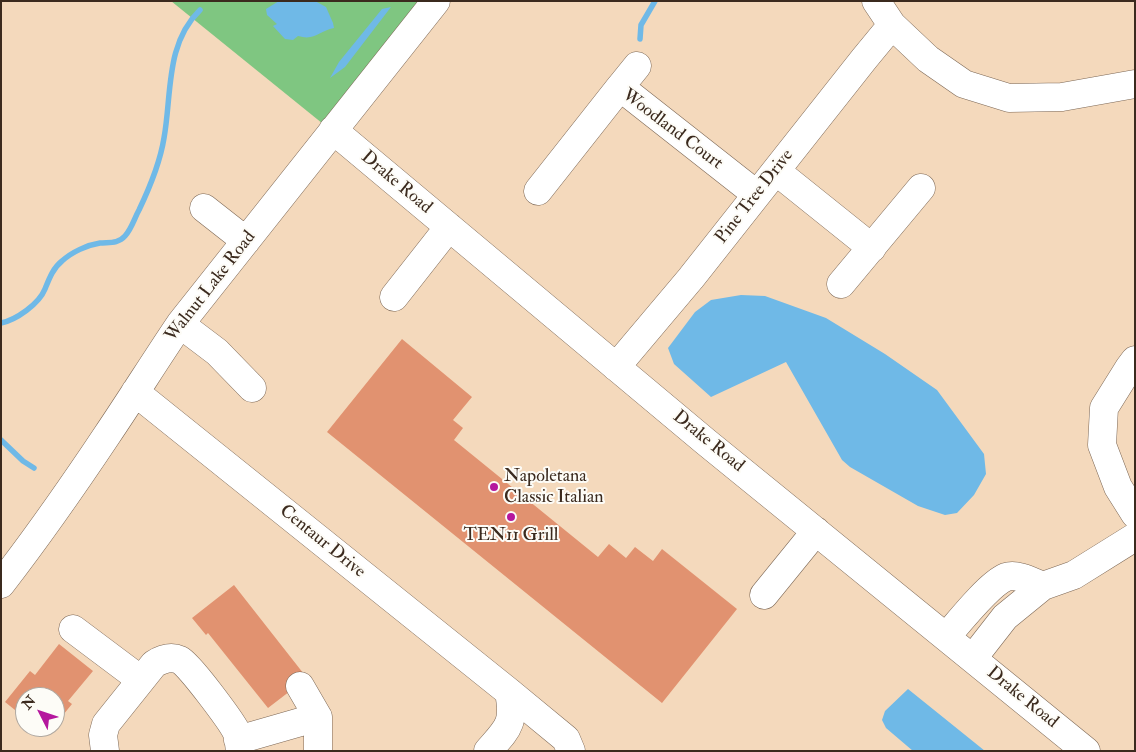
<!DOCTYPE html>
<html>
<head>
<meta charset="utf-8">
<style>
	body { margin:0 }
	#map { position:relative; width:1136px; height:752px; overflow:hidden; background:#f4d9bc; font-family:"IM FELL Double Pica",serif }
	canvas { display:block }
	.frame { position:absolute; inset:0; border:2px solid #3b2a1e; pointer-events:none }
	.north { position:absolute; left:15px; top:687px; width:50px; height:50px; box-sizing:border-box; background:#fdfcf7; border:1px solid #afa8a0; border-radius:50%; rotate:311deg; font-size:14px; font-weight:700; line-height:20px; text-align:center; color:#3b2a1e }
	.north::after { content:''; display:block; margin:auto; width:18px; height:22px; background:#b5179e; clip-path:polygon(50% 0,100% 100%,50% 72%,0 100%) }
</style>
</head>
<body>
<div id="map">
<canvas width="1136" height="752"></canvas>
<div class="frame"></div>
<div class="north">N</div>
</div>
<script>
const g = document.querySelector('canvas').getContext('2d');
g.lineJoin = 'round';
function fill(path, color) { g.fillStyle = color; g.fill(path, 'evenodd'); }
function strokePath(path, color, width, dash) { g.strokeStyle = color; g.lineWidth = width; g.lineCap = dash ? 'butt' : 'round'; g.setLineDash(dash || []); g.stroke(path); }
function label(font, color, halo, rows, align = 'center') {
  g.font = font + ' "IM FELL Double Pica",serif'; g.lineWidth = 4; g.setLineDash([]); g.textBaseline = 'middle'; g.strokeStyle = halo; g.fillStyle = color; for (const [text, x, y, turn = 0] of rows) {
    g.save(); g.translate(x, y); g.rotate((+turn || 0) * Math.PI / 180); g.textAlign = isNaN(turn) ? turn : align; if (halo) g.strokeText(text, 0, 0); g.fillText(text, 0, 0); g.restore();
  }
}
fill(new Path2D(`
	M171 1H436L333 132Z`), '#7fc681');
fill(new Path2D(`
	M279 1H315L326 7 333 23 334 28C319 31 315 41 298 36L293 40 285 39 273 26 277 24 267 15 266 9Z
	M391 7 345 67 330 78 339 62 382 9Z
	M741 295 765 296 826 318 885 354 937 390 984 454 986 474 974 495 957 513 945 515 918 506 850 467 842 460 786 362 711 397 674 364 668 348 695 312 711 300Z
	M908 689 985 751H913L886 728 882 720 885 711Z`), '#6fb9e7');
strokePath(new Path2D(`
	M640 39 641 25 655 1
	M1 323C16 320 39 304 45 289 49 279 53 268 62 261 72 252 87 245 100 243 109 242 118 244 125 236 132 228 134 219 139 210 150 187 160 163 164 138 172 94 165 44 200 10
	M1 440 23 461 34 468`), '#6fb9e7', 5.5);
fill(new Path2D(`
	M402 339 472 397 453 420 463 428 454 440 598 557 609 544 626 558 635 547 653 561 662 549 737 609 662 703 327 432Z
	M234 585 307 678 268 708 208 633 206 635 192 618Z
	M59 644 93 671 68 701 72 704 55 725V697H25V718L5 702 30 671 35 675Z
	M36 727H53L46 735Z`), '#e19270');
const minor = new Path2D(`
	M876 1 892 25 928 59 964 84 1009 98 1062 97 1135 84
	M620 87 637 66
	M333 130 706 442 1086 751
	M776 171 872 248
	M538 191 620 87 756 194
	M204 208 246 241
	M841 284 921 188
	M394 297 449 227
	M180 324 217 352 252 388
	M1135 360 1129 368 1104 408 1102 445 1118 487 1135 514
	M616 367 691 278 864 59 892 25
	M135 392 509 692 566 739 571 751
	M1 584C38 536 73 486 107 435 132 398 155 361 180 324L436 1
	M1043 586 1074 575 1135 537
	M764 595 816 531
	M73 629 141 680
	M946 637C959 622 989 584 1006 577 1017 573 1033 582 1043 586L1005 617 973 658
	M300 686 318 717V751
	M238 740 318 717
	M105 751 103 735 106 724 154 664C162 659 171 656 180 660 189 664 231 721 236 731 239 737 239 745 240 751
	M488 751C508 728 515 724 509 692`);
strokePath(minor, '#7c6755', 29);
strokePath(minor, '#fff', 28);
for (const [x, y, r, color] of [
	[494,487,5,"#b5179e"],
	[511,517,5,"#b5179e"]
]) { const dot = new Path2D(); dot.arc(x, y, r, 0, 2 * Math.PI); g.fillStyle = color; g.fill(dot); strokePath(dot, '#fdfcf7', 2); }
label('18px', '#3b2a1e', '#fdfcf7', [
	["Woodland Court",672,130,37],
	["Drake Road",396,183,40],
	["Pine Tree Drive",755,197,-52],
	["Walnut Lake Road",211,287,-52],
	["Drake Road",708,442,39],
	["Centaur Drive",322,542,39],
	["Drake Road",1022,698,39]
]);
label('18px', '#3b2a1e', '#fdfcf7', [
	["Napoletana",504,477],
	["Classic Italian",504,498],
	["TEN11 Grill",511,536,"center"]
], 'left');
</script>
</body>
</html>
